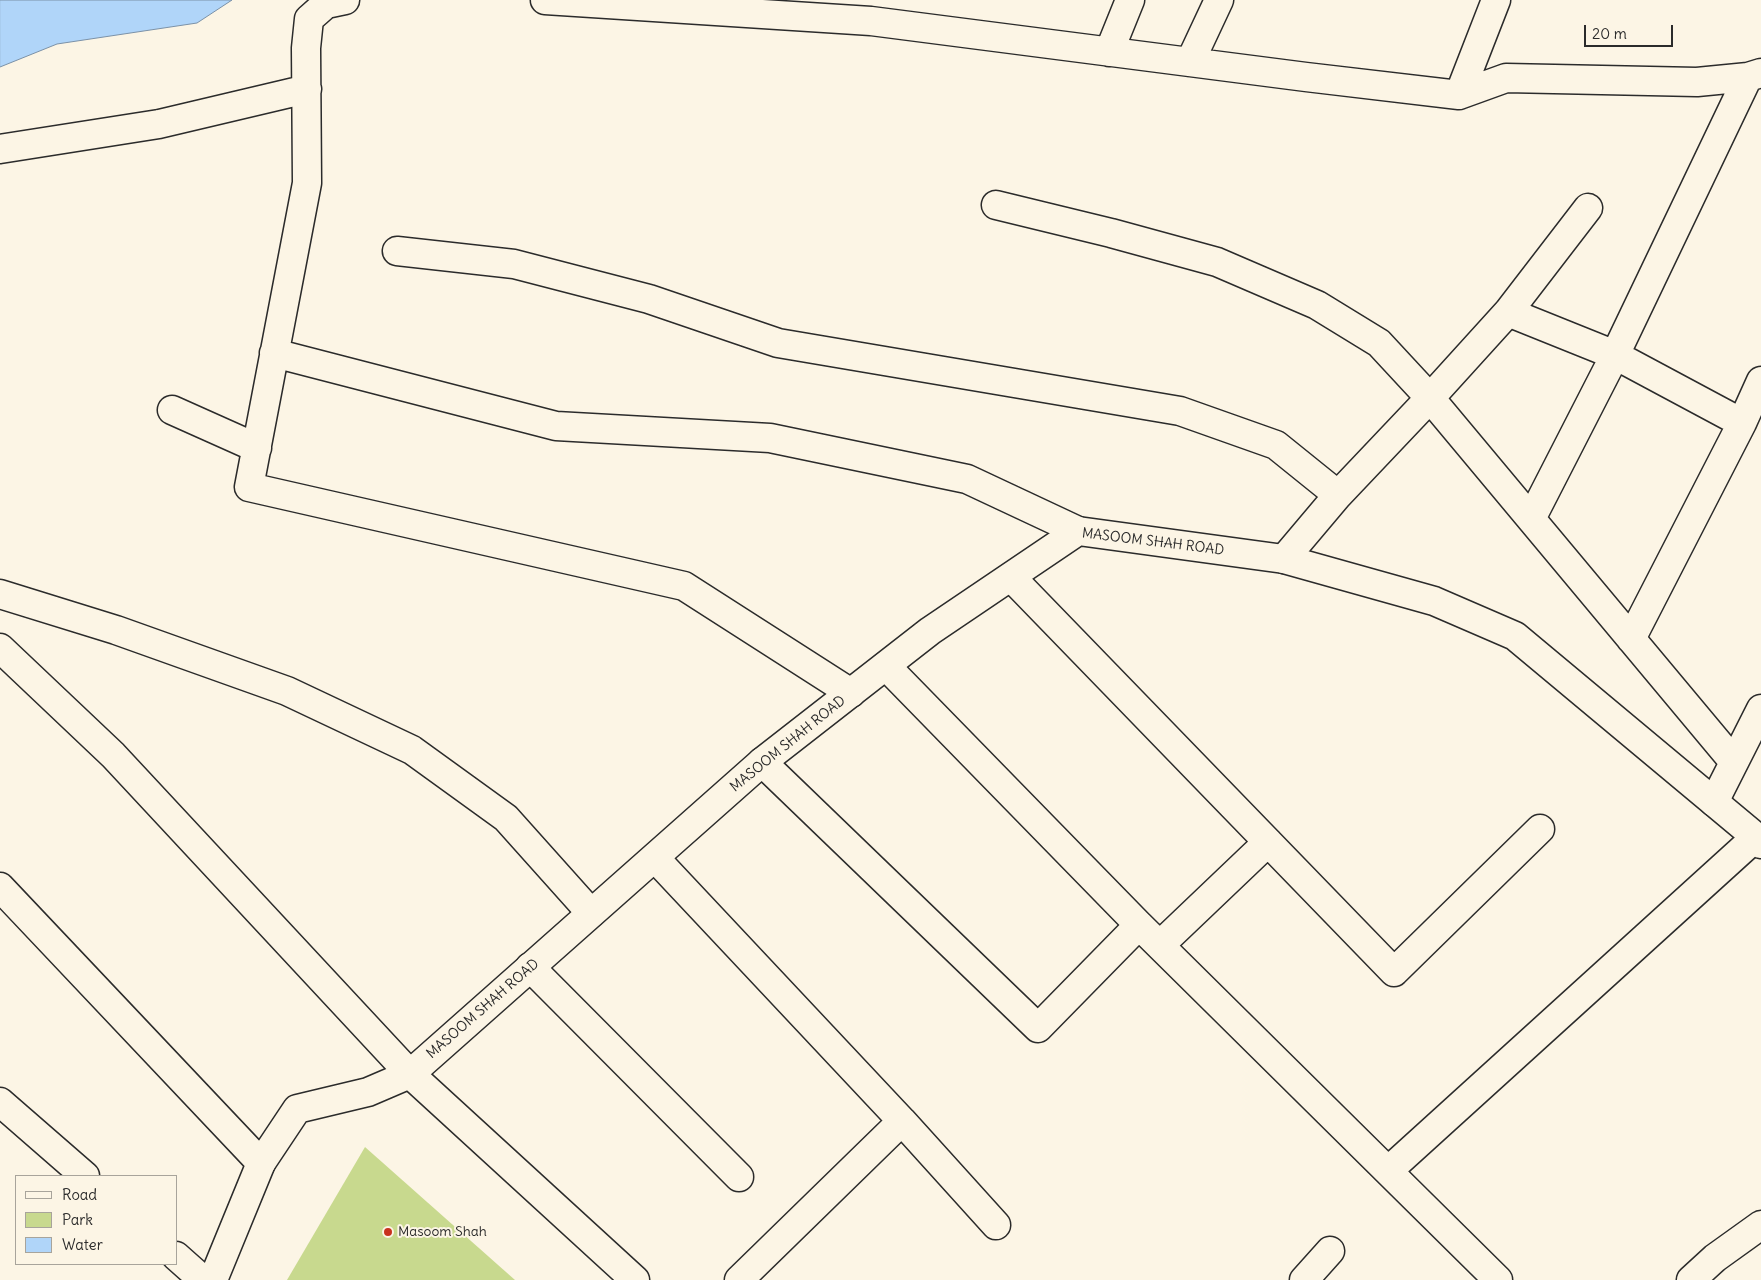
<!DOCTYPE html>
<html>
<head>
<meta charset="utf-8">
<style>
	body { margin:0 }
	#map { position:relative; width:1761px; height:1280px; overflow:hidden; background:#fcf5e5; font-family:Delius,sans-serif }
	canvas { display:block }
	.legend { position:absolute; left:15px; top:1175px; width:162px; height:90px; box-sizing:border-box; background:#fcf5e5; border:1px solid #a8a49b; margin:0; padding:6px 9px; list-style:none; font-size:15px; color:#2b2b2b }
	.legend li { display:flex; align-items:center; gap:10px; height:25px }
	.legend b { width:25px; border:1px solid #a8a49b }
	.scale { position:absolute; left:1584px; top:25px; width:89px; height:22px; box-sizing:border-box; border:2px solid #2b2b2b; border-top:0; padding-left:6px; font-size:15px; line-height:18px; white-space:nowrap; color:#2b2b2b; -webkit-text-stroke:4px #fcf5e5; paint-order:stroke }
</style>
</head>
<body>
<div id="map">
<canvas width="1761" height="1280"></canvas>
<ul class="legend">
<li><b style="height:6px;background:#fcf5e5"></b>Road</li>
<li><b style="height:14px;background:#c8d98e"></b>Park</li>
<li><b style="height:14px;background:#b0d5f9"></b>Water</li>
</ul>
<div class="scale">20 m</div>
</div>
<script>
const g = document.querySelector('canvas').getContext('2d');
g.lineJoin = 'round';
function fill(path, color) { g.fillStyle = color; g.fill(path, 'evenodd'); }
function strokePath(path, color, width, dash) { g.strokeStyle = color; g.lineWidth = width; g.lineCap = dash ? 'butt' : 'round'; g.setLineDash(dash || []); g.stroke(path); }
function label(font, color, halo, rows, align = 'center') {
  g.font = font + ' Delius,sans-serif'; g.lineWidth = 4; g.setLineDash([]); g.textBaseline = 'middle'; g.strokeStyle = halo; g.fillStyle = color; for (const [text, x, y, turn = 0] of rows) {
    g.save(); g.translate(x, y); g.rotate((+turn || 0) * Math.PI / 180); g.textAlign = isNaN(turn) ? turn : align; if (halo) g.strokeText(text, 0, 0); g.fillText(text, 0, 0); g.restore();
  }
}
fill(new Path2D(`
	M365 1147 515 1280H287Z`), '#c8d98e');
const water = new Path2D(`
	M0 0H232L197 23 57 44 0 67Z`);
fill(water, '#b0d5f9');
strokePath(water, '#7b91a7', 1);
const street = new Path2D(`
	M345 0 326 4 309 19 306 48 307 183 249 487 684 586 851 693
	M545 0 871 21 1306 77 1459 95 1506 78 1697 82 1748 77 1761 73
	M1109 52 1130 0
	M1190 62 1219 0
	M1459 95 1496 0
	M0 149 159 124 307 89
	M996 205 1111 233 1217 262 1317 305 1379 343 1430 398 1338 495 1284 559
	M1588 208 1508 312 1430 398 1734 762
	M397 251 514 264 649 299 778 343 1180 411 1276 445 1338 495
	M1508 312 1615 355 1742 423
	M274 353 556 426 770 438 967 479 1078 531
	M172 410 257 448
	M1531 519 1615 355 1748 77
	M1011 577 1394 972 1540 829
	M0 594 116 630 287 691 412 750 506 818 591 913
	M1631 639 1742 423 1761 381
	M0 648 113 755 410 1074 635 1280
	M762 762 1038 1028 1139 925 886 666
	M1714 802 1761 709
	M655 858 902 1121 739 1280
	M0 887 261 1163
	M1139 925 1498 1280
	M1160 945 1268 842
	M530 967 739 1177
	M0 1102 85 1176
	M902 1121 996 1225
	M1388 1171 1756 837
	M176 1256 203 1280
	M1304 1280 1330 1251
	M1691 1280 1715 1258 1761 1225`);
const secondary = new Path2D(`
	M213 1280 261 1163 297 1109 368 1092 410 1074 762 762 930 631 1078 531 1284 559 1434 601 1515 636 1756 837 1761 844`);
strokePath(street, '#2b2b2b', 31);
strokePath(secondary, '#2b2b2b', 31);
strokePath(street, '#fcf5e5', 28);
strokePath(secondary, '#fcf5e5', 28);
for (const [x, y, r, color] of [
	[388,1232,5,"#c8321e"]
]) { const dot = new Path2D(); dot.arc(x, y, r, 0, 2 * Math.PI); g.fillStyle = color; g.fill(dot); strokePath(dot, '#fcf5e5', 2); }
label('14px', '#2b2b2b', '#fcf5e5', [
	["MASOOM SHAH ROAD",1153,542,7],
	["MASOOM SHAH ROAD",788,744,-39],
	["MASOOM SHAH ROAD",483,1009,-41]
]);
label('14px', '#2b2b2b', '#fcf5e5', [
	["Masoom Shah",398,1232]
], 'left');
</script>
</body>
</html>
